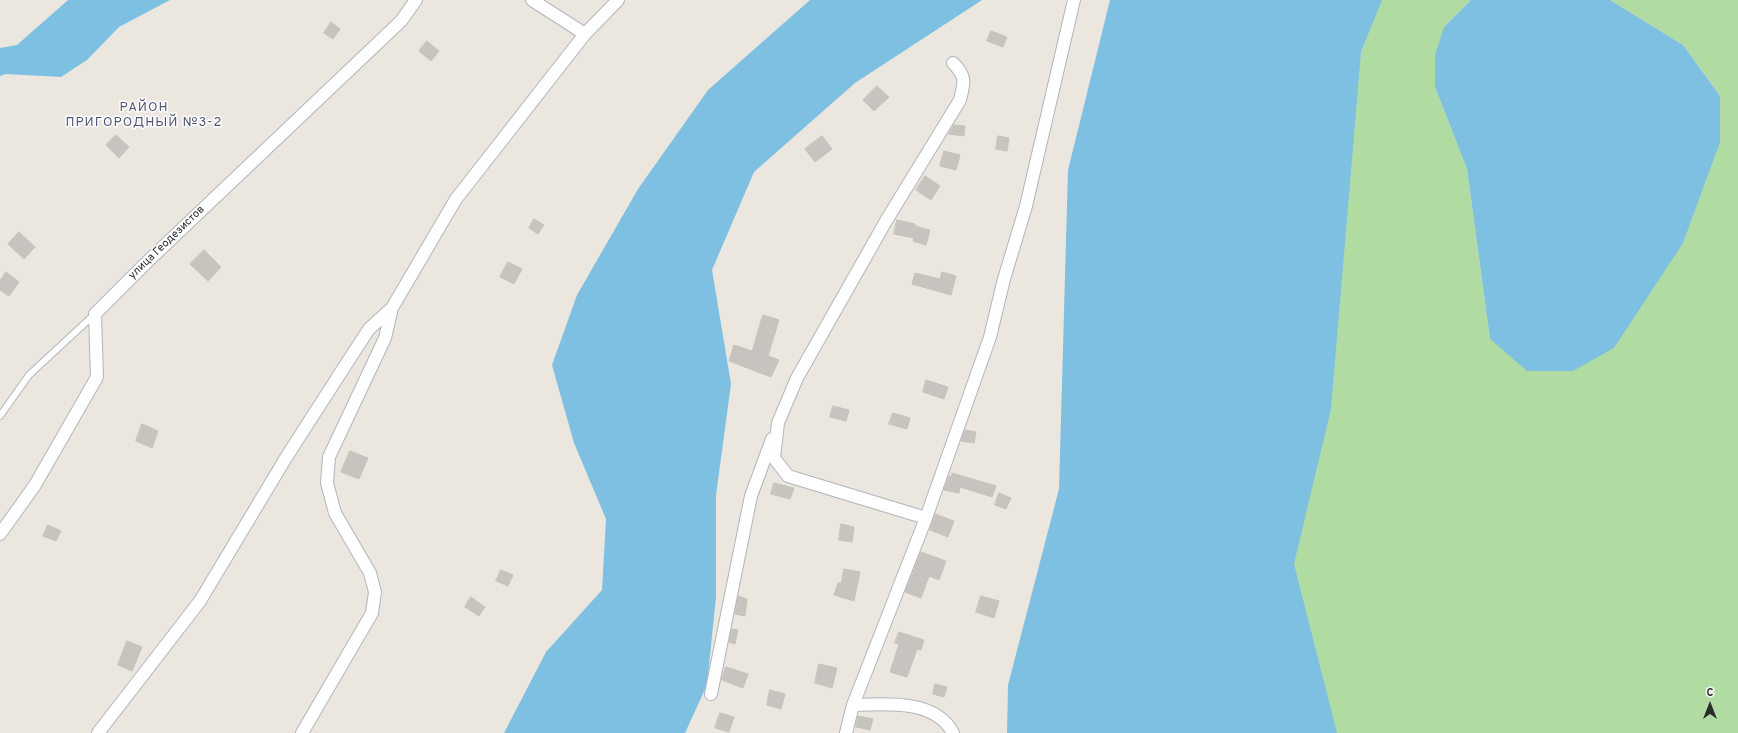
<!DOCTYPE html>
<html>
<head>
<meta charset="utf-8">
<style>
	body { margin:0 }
	#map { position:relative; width:1738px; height:733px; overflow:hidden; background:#ebe7df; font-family:Overpass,sans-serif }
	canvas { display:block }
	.north { position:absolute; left:1690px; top:685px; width:40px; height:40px; -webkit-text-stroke:3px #fff; paint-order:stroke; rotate:0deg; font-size:11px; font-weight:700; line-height:16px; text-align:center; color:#2b2b2b }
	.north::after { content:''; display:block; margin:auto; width:14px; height:18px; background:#2b2b2b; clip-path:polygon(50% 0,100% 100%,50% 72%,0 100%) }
</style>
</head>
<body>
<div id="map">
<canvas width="1738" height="733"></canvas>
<div class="north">С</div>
</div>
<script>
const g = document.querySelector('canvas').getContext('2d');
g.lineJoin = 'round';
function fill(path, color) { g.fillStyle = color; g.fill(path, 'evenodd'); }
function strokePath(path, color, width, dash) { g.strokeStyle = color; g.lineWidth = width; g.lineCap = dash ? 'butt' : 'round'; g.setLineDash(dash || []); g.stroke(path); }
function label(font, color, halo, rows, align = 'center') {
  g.font = font + ' Overpass,sans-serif'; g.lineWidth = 3; g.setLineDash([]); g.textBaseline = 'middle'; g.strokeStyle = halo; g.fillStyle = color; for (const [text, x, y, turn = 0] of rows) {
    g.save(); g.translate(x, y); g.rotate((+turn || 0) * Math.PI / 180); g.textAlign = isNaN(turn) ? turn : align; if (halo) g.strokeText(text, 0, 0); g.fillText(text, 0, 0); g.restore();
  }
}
fill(new Path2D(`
	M1381 0H1471L1444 27 1435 87 1467 169 1490 339 1573 371 1683 243 1720 96 1683 45 1610 0H1738V733H1299L1269 486 1361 52Z`), '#b1dca1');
fill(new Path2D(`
	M68 0H170L119 27 87 60 61 77 6 74 0 76V48L17 45Z
	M810 0H982L855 83 754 172 712 270 731 384 716 495V597L707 685 685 733H504L546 652 602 590 606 519 574 443 552 365 577 295 638 189 708 90Z
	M1110 0H1382L1361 52 1331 409 1294 564 1337 733H1007L1008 685 1059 489 1068 170Z
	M1471 0H1610L1683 45 1720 96V142L1683 243 1614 348 1573 371H1527L1490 339 1467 169 1435 87V55L1444 27Z`), '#7dc0e2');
const building = new Path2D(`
	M331 22 340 29 333 39 324 33Z
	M991 31 1007 37 1003 47 987 41Z
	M427 41 439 51 431 61 419 51Z
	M877 86 889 97 874 111 863 100Z
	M954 125 965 126 964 136 949 134Z
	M116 135 129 147 119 158 106 145Z
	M822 136 832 149 815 162 805 149Z
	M998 136 1009 138 1007 151 996 149Z
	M944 151 960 155 956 170 940 166Z
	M925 176 940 186 931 200 916 190Z
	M534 219 544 225 538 234 529 228Z
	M897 220 915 224V226L930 230 926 245 913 241 914 238 894 234Z
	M19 232 35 247 24 259 8 244Z
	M204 250 221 267 208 281 190 264Z
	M508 262 522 269 514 284 500 277Z
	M6 272 19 282 9 296 0 290V281Z
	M942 272 956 276 951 295 912 284 915 273 940 279Z
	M763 315 779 320 768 356 779 360 771 377 729 361 734 345 752 351Z
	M926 380 948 387 944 399 923 392Z
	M833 406 849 410 846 421 830 417Z
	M893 413 910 418 907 429 889 424Z
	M142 424 158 431 152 448 136 441Z
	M965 430 976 432 974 443 961 441Z
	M350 451 368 458 359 479 341 472Z
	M952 473 996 486 992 497 960 487 959 493 944 490 949 476H952Z
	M774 483 794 488 790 499 771 494Z
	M999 493 1011 498 1006 509 995 505Z
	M935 514 954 521 948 537 930 530Z
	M841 524 854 527 852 542 839 540Z
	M48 525 61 531 56 541 43 536Z
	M921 552 946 561 939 580 929 576 921 598 905 592Z
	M844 569 860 572 854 601 834 595 838 583H841Z
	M501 570 513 575 508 586 496 581Z
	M738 596 747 599 745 616 735 614Z
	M981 596 999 601 994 618 976 612Z
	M471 597 485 607 479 616 465 607Z
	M732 629 738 630 735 644 729 642Z
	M899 632 924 640 921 650 917 649 907 677 890 672 899 644 895 643Z
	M127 641 142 647 132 671 118 665Z
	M819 664 837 668 832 688 815 683Z
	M726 667 748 674 743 688 722 680Z
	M935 684 947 687 944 697 933 694Z
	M770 690 785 694 781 709 767 705Z
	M720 713 734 717 729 732 715 728Z
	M858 716 873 719 870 730 856 727Z`);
fill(building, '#c7c3be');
strokePath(building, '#c7c2b8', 1);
const service = new Path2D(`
	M0 416 29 375 95 314`);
const minor = new Path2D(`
	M532 0 585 34
	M926 518 788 476 774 458 778 423 797 378 886 221 960 100C964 83 967 77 953 63
	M0 534 35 485 97 377 95 314 146 263 401 21 416 0
	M711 694 751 496 772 439
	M853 705C886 704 935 699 953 733
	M98 733 200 601 287 456 352 355 369 329 392 308 456 199 585 34 618 0
	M302 733 372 613 375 592 370 573 335 513 327 483 329 457 385 338 392 308
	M846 733 853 705 926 518 990 337 1004 279 1026 206 1074 0`);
strokePath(service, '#b2b4bd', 8);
strokePath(minor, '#b2b4bd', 14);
strokePath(service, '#fff', 6);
strokePath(minor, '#fff', 12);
label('11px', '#2b2b2b', '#fff', [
	["улица Геодезистов",167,243,-44]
]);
g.letterSpacing = '1px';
label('13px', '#505477', '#fff', [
	["РАЙОН",144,108],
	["ПРИГОРОДНЫЙ №3-2",144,123]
]);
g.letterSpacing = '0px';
</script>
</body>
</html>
